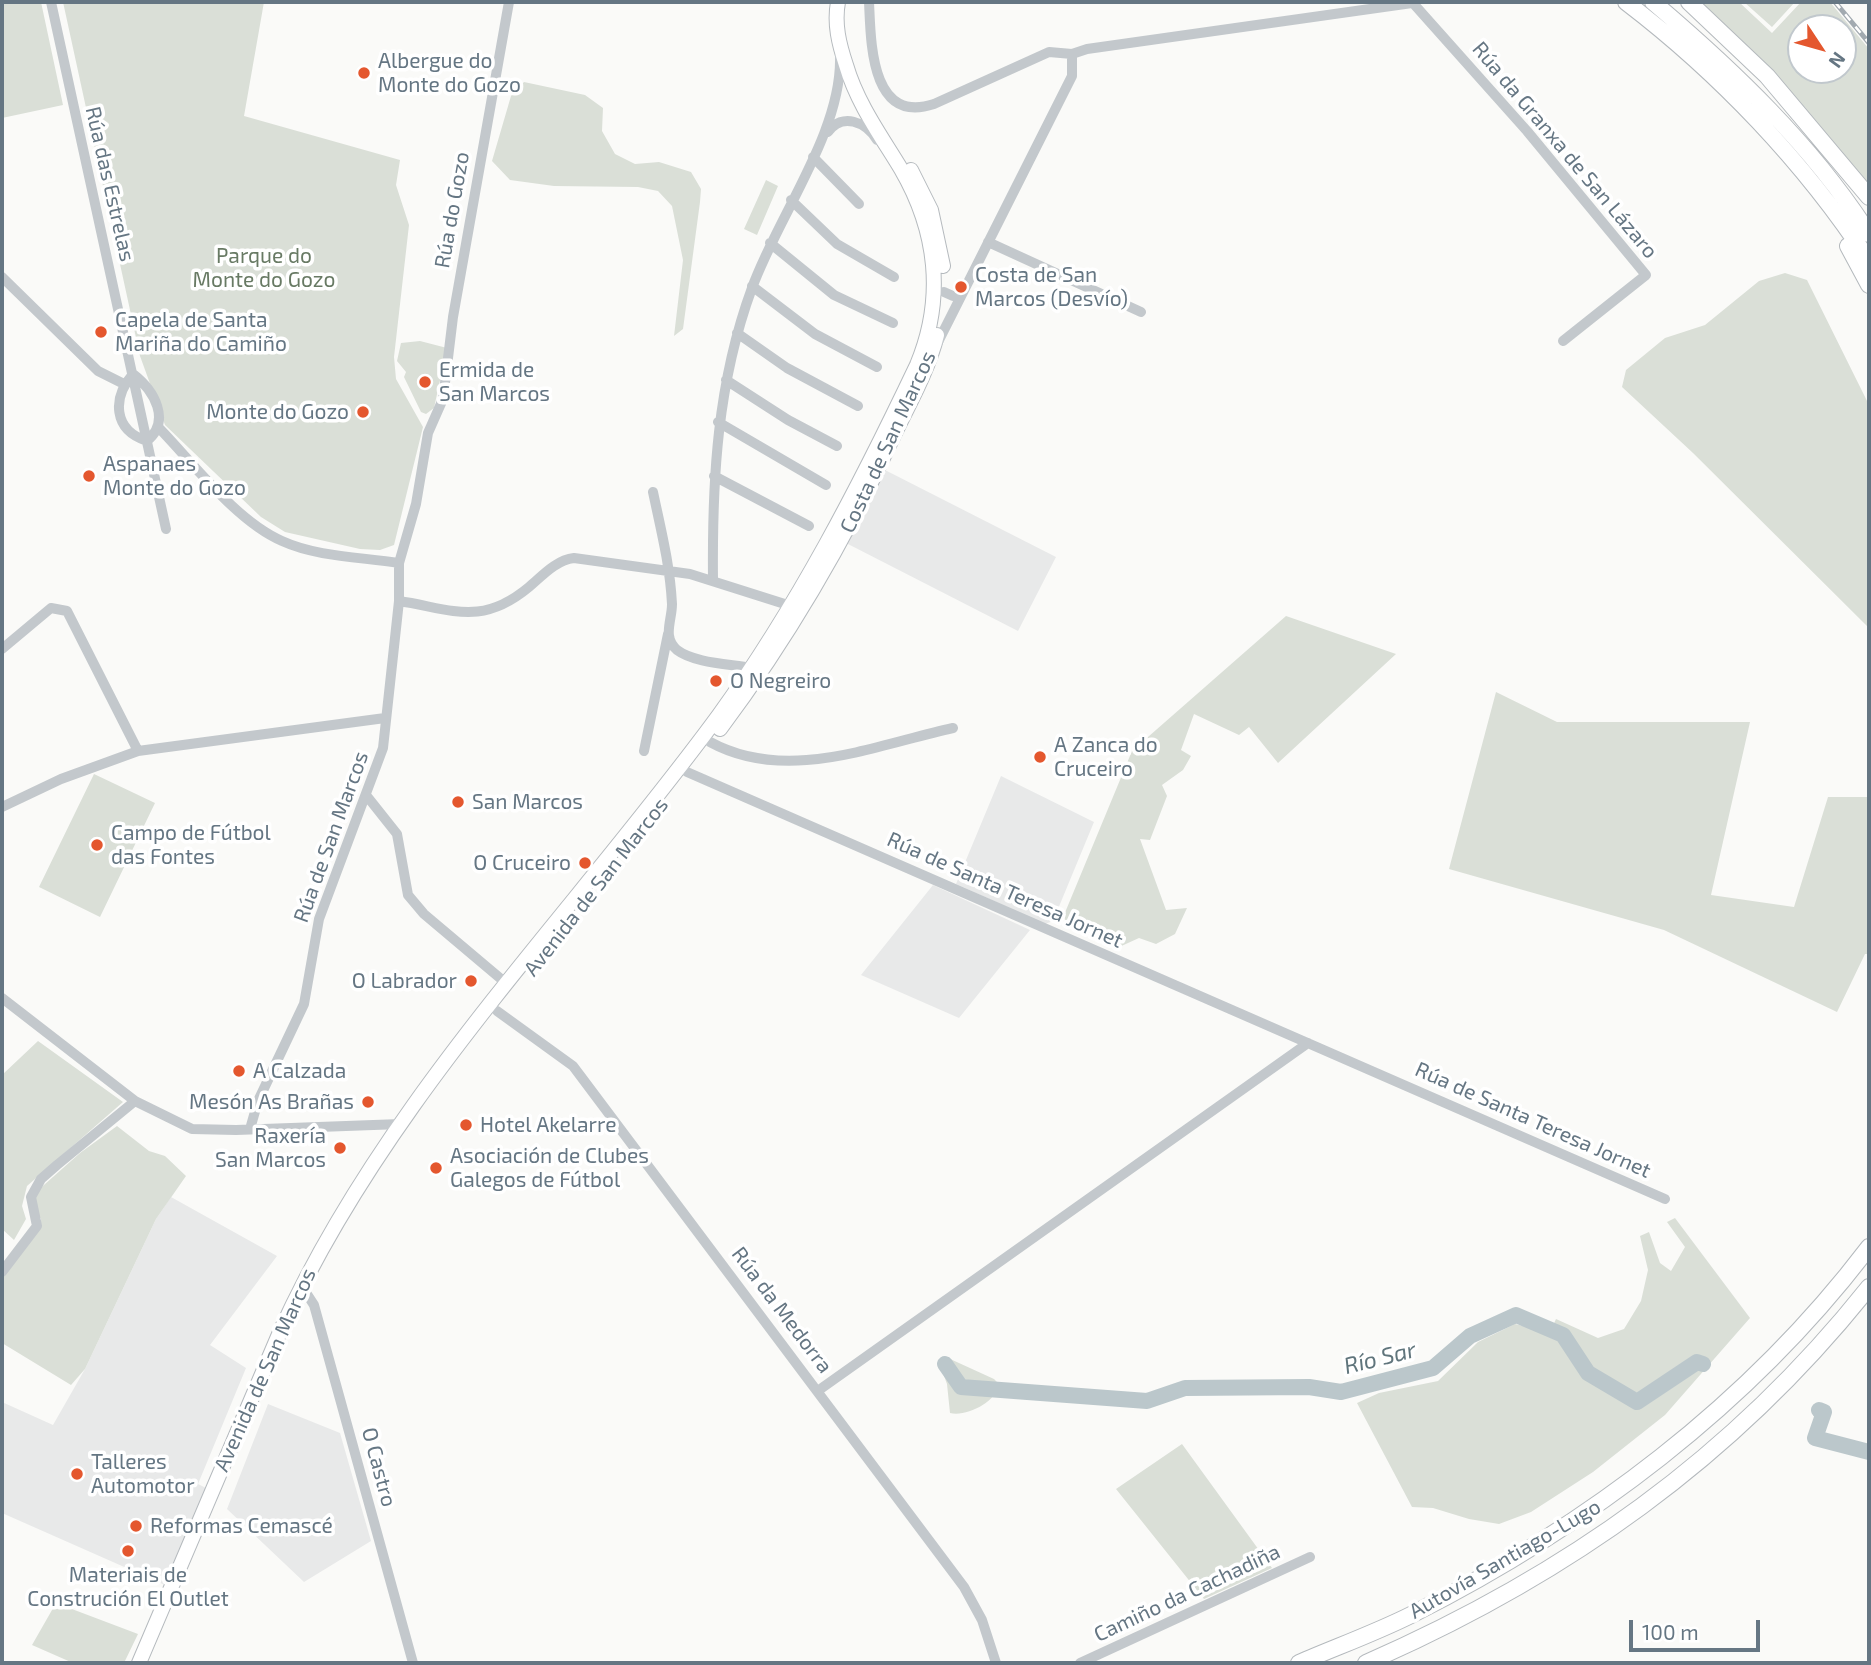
<!DOCTYPE html>
<html>
<head>
<meta charset="utf-8">
<style>
	body { margin:0 }
	#map { position:relative; width:1871px; height:1665px; overflow:hidden; background:#fafaf8; font-family:"Exo 2",sans-serif }
	canvas { display:block }
	.frame { position:absolute; inset:0; border:4px solid #657683; pointer-events:none }
	.north { position:absolute; left:1787px; top:14px; width:70px; height:70px; box-sizing:border-box; background:#fff; border:2px solid #c1c8cd; border-radius:50%; rotate:126deg; font-size:19px; font-weight:700; line-height:28px; text-align:center; color:#657683 }
	.north::after { content:''; display:block; margin:auto; width:24px; height:32px; background:#e4572e; clip-path:polygon(50% 0,100% 100%,50% 72%,0 100%) }
	.scale { position:absolute; left:1629px; top:1620px; width:131px; height:32px; box-sizing:border-box; border:4px solid #657683; border-top:0; padding-left:9px; font-size:21px; line-height:24px; white-space:nowrap; color:#657683; -webkit-text-stroke:5px #fff; paint-order:stroke }
</style>
</head>
<body>
<div id="map">
<canvas width="1871" height="1665"></canvas>
<div class="frame"></div>
<div class="north">N</div>
<div class="scale">100 m</div>
</div>
<script>
const g = document.querySelector('canvas').getContext('2d');
g.lineJoin = 'round';
function fill(path, color) { g.fillStyle = color; g.fill(path, 'evenodd'); }
function strokePath(path, color, width, dash) { g.strokeStyle = color; g.lineWidth = width; g.lineCap = dash ? 'butt' : 'round'; g.setLineDash(dash || []); g.stroke(path); }
function label(font, color, halo, rows, align = 'center') {
  g.font = font + ' "Exo 2",sans-serif'; g.lineWidth = 7; g.setLineDash([]); g.textBaseline = 'middle'; g.strokeStyle = halo; g.fillStyle = color; for (const [text, x, y, turn = 0] of rows) {
    g.save(); g.translate(x, y); g.rotate((+turn || 0) * Math.PI / 180); g.textAlign = isNaN(turn) ? turn : align; if (halo) g.strokeText(text, 0, 0); g.fillText(text, 0, 0); g.restore();
  }
}
fill(new Path2D(`
	M883 469 1056 557 1018 631 846 543Z
	M1001 776 1094 822 1053 921 1045 924 956 884Z
	M933 885 1030 930 959 1018 861 975Z
	M171 1197 277 1256 210 1345 246 1368 198 1484 206 1488 165 1585 2 1513V1402L53 1425 85 1369 156 1219Z
	M268 1404 340 1433 371 1541 304 1582 227 1509Z`), '#e8e9e9');
fill(new Path2D(`
	M2 2H41L63 105 2 118Z
	M63 2H264L244 116 400 160 396 185 409 225 394 357 396 379 423 427 394 545 380 550 360 549 285 532 261 517 165 425 140 356Z
	M1699 2H1739L1772 33 1801 2H1830L1869 49V186L1760 58ZM1801 28H1843V70H1801Z
	M1744 2H1795L1772 27Z
	M524 82 585 95 603 108 602 131 615 154 635 164 659 162 691 172 701 189 700 202 683 329 674 336 683 260 672 206 658 191 638 187 554 186 510 180 492 161 511 96Z
	M766 180 778 186 757 235 744 229Z
	M1785 273 1807 280 1869 405V628L1693 453 1622 387 1626 370 1665 338 1705 325 1759 281Z
	M420 341 447 348 434 408 426 414 421 412 404 377 406 372 397 361 401 343Z
	M1286 616 1396 654 1278 763 1249 727 1239 735 1194 714 1181 750 1191 756 1183 770 1162 785 1167 796 1150 840 1140 839 1166 910 1187 908 1175 934 1156 944 1139 938 1117 948 1066 924 1064 915 1132 751Z
	M1496 692 1557 722H1750L1711 895 1794 907 1828 797H1869V954H1865L1837 1012 1664 930 1449 869Z
	M94 774 155 803 100 917 39 887Z
	M38 1041 123 1102 27 1186 22 1206 26 1219 14 1240 2 1229V1075Z
	M117 1126 149 1151 165 1156 186 1176 156 1219 85 1369 71 1385 2 1343V1279L40 1227 41 1219 34 1208 36 1192 80 1153Z
	M1675 1218 1750 1318 1665 1415 1593 1472 1531 1512 1499 1524 1469 1519 1433 1508 1412 1507 1357 1403 1379 1393 1438 1381 1478 1342 1515 1324 1550 1332 1556 1319 1598 1338 1624 1329 1641 1301 1648 1270 1640 1236 1649 1232 1660 1263 1671 1271 1685 1247 1667 1222Z
	M948 1358 994 1379 1000 1385C995 1402 967 1417 950 1413L947 1384 940 1365 942 1359Z
	M1182 1444 1272 1568 1204 1599 1116 1489Z
	M56 1603 138 1634 124 1663H73L32 1645Z`), '#dadfd7');
strokePath(new Path2D(`
	M945 1364 961 1387 1147 1401 1185 1388 1309 1387 1341 1392 1433 1368 1470 1336 1516 1315 1563 1335 1588 1373 1637 1402 1697 1362 1703 1364
	M1819 1410 1824 1412 1815 1438 1869 1452`), '#bbc7cb', 16);
const major = new Path2D(`
	M911 170 931 210 943 266
	M720 729C788 638 845 540 893 437 909 404 928 371 937 335
	M139 1663 280 1332C384 1101 571 917 719 715 798 605 859 487 917 365 945 298 937 231 901 169 881 136 857 103 846 65 839 44 834 24 838 2`);
const highway = new Path2D(`
	M1626 2C1719 73 1805 163 1869 261
	M1653 2C1733 70 1812 145 1869 234
	M1689 2 1767 76 1869 197
	M1848 246 1869 285
	M1299 1663C1336 1647 1375 1633 1411 1615 1587 1526 1749 1405 1869 1247
	M1366 1663C1565 1576 1733 1458 1869 1287`);
strokePath(major, '#b5babe', 16);
strokePath(highway, '#b4b9bd', 18);
strokePath(new Path2D(`
	M51 2 166 529
	M869 2C871 41 870 125 934 104L1049 52 1072 54 1087 49 1412 3
	M1412 2 1527 131 1646 275 1563 341
	M828 132C842 112 866 122 877 140
	M813 157 859 204
	M791 200 837 244 894 277
	M988 242 1141 312
	M770 243 834 295 893 323
	M2 277 98 371 124 384
	M752 286 815 334 877 367
	M944 292 953 296
	M737 333 787 368 858 406
	M937 344 1072 76V54
	M133 374C155 391 171 421 147 441 113 430 112 398 133 374Z
	M726 380 788 420 837 446
	M718 422 826 485
	M159 428C194 464 236 521 282 541 317 557 361 557 399 563
	M714 476 809 526
	M653 492C661 530 670 565 672 604 672 621 662 637 677 650 694 663 730 664 751 668
	M713 580C712 480 717 383 752 288 778 216 842 132 840 57
	M399 601C452 609 481 627 529 587 542 576 556 560 574 558L690 574 791 606
	M2 649 51 608 67 611 138 751
	M710 742C787 784 875 745 953 728
	M644 751 668 634
	M687 772 1665 1199
	M366 795 397 834 408 895 424 914 507 984
	M2 807 61 779 138 751 385 718
	M2 998 135 1101 192 1129 236 1130 401 1124
	M497 1011 573 1066 964 1587 982 1620 996 1663
	M250 1129 258 1101 304 1004 319 919 383 748 399 601V563L416 504 428 433 443 399 453 317 509 2
	M2 1272 37 1226 31 1197 41 1179 57 1165 135 1101
	M301 1285 314 1305 413 1663
	M819 1390 1308 1043
	M1080 1663 1310 1557`), '#c3c8cc', 10);
strokePath(major, '#fff', 14);
strokePath(highway, '#fff', 16);
const rail = new Path2D(`
	M1835 2 1869 43`);
strokePath(rail, '#a2aab0', 5);
strokePath(rail, '#fff', 2.5, [8]);
for (const [x, y, r, color] of [
	[364,73,7,"#e4572e"],
	[961,287,7,"#e4572e"],
	[101,332,7,"#e4572e"],
	[425,382,7,"#e4572e"],
	[363,412,7,"#e4572e"],
	[89,476,7,"#e4572e"],
	[716,681,7,"#e4572e"],
	[1040,757,7,"#e4572e"],
	[458,802,7,"#e4572e"],
	[97,845,7,"#e4572e"],
	[585,863,7,"#e4572e"],
	[471,981,7,"#e4572e"],
	[239,1071,7,"#e4572e"],
	[368,1102,7,"#e4572e"],
	[466,1125,7,"#e4572e"],
	[340,1148,7,"#e4572e"],
	[436,1168,7,"#e4572e"],
	[77,1474,7,"#e4572e"],
	[136,1526,7,"#e4572e"],
	[128,1551,7,"#e4572e"]
]) { const dot = new Path2D(); dot.arc(x, y, r, 0, 2 * Math.PI); g.fillStyle = color; g.fill(dot); strokePath(dot, '#fff', 2.5); }
label('21px', '#657683', '#fff', [
	["Albergue do",378,61],
	["Monte do Gozo",378,85],
	["Costa de San",975,275],
	["Marcos (Desvío)",975,299],
	["Capela de Santa",115,320],
	["Mariña do Camiño",115,344],
	["Ermida de",439,370],
	["San Marcos",439,394],
	["Monte do Gozo",349,412,"right"],
	["Aspanaes",103,464],
	["Monte do Gozo",103,488],
	["O Negreiro",730,681],
	["A Zanca do",1054,745],
	["Cruceiro",1054,769],
	["San Marcos",472,802],
	["Campo de Fútbol",111,833],
	["das Fontes",111,857],
	["O Cruceiro",571,863,"right"],
	["O Labrador",457,981,"right"],
	["A Calzada",253,1071],
	["Mesón As Brañas",354,1102,"right"],
	["Hotel Akelarre",480,1125],
	["Raxería",326,1136,"right"],
	["San Marcos",326,1160,"right"],
	["Asociación de Clubes",450,1156],
	["Galegos de Fútbol",450,1180],
	["Talleres",91,1462],
	["Automotor",91,1486],
	["Reformas Cemascé",150,1526],
	["Materiais de",128,1575,"center"],
	["Construción El Outlet",128,1599,"center"]
], 'left');
label('21px', '#657683', '#fff', [
	["Rúa da Granxa de San Lázaro",1565,150,50],
	["Rúa das Estrelas",110,184,77],
	["Rúa do Gozo",452,210,-80],
	["Costa de San Marcos",888,442,-65],
	["Rúa de San Marcos",331,837,-70],
	["Avenida de San Marcos",596,887,-52],
	["Rúa de Santa Teresa Jornet",1005,890,24],
	["Rúa de Santa Teresa Jornet",1533,1120,24],
	["Rúa da Medorra",782,1310,53],
	["Avenida de San Marcos",265,1370,-66],
	["O Castro",379,1467,75],
	["Autovía Santiago-Lugo",1505,1559,-30],
	["Camiño da Cachadiña",1187,1593,-25]
]);
label('21px', '#687a64', '#fff', [
	["Parque do",264,256],
	["Monte do Gozo",264,280]
]);
label('italic 23px', '#60757c', '#fff', [
	["Río Sar",1380,1358,-14]
]);
</script>
</body>
</html>
